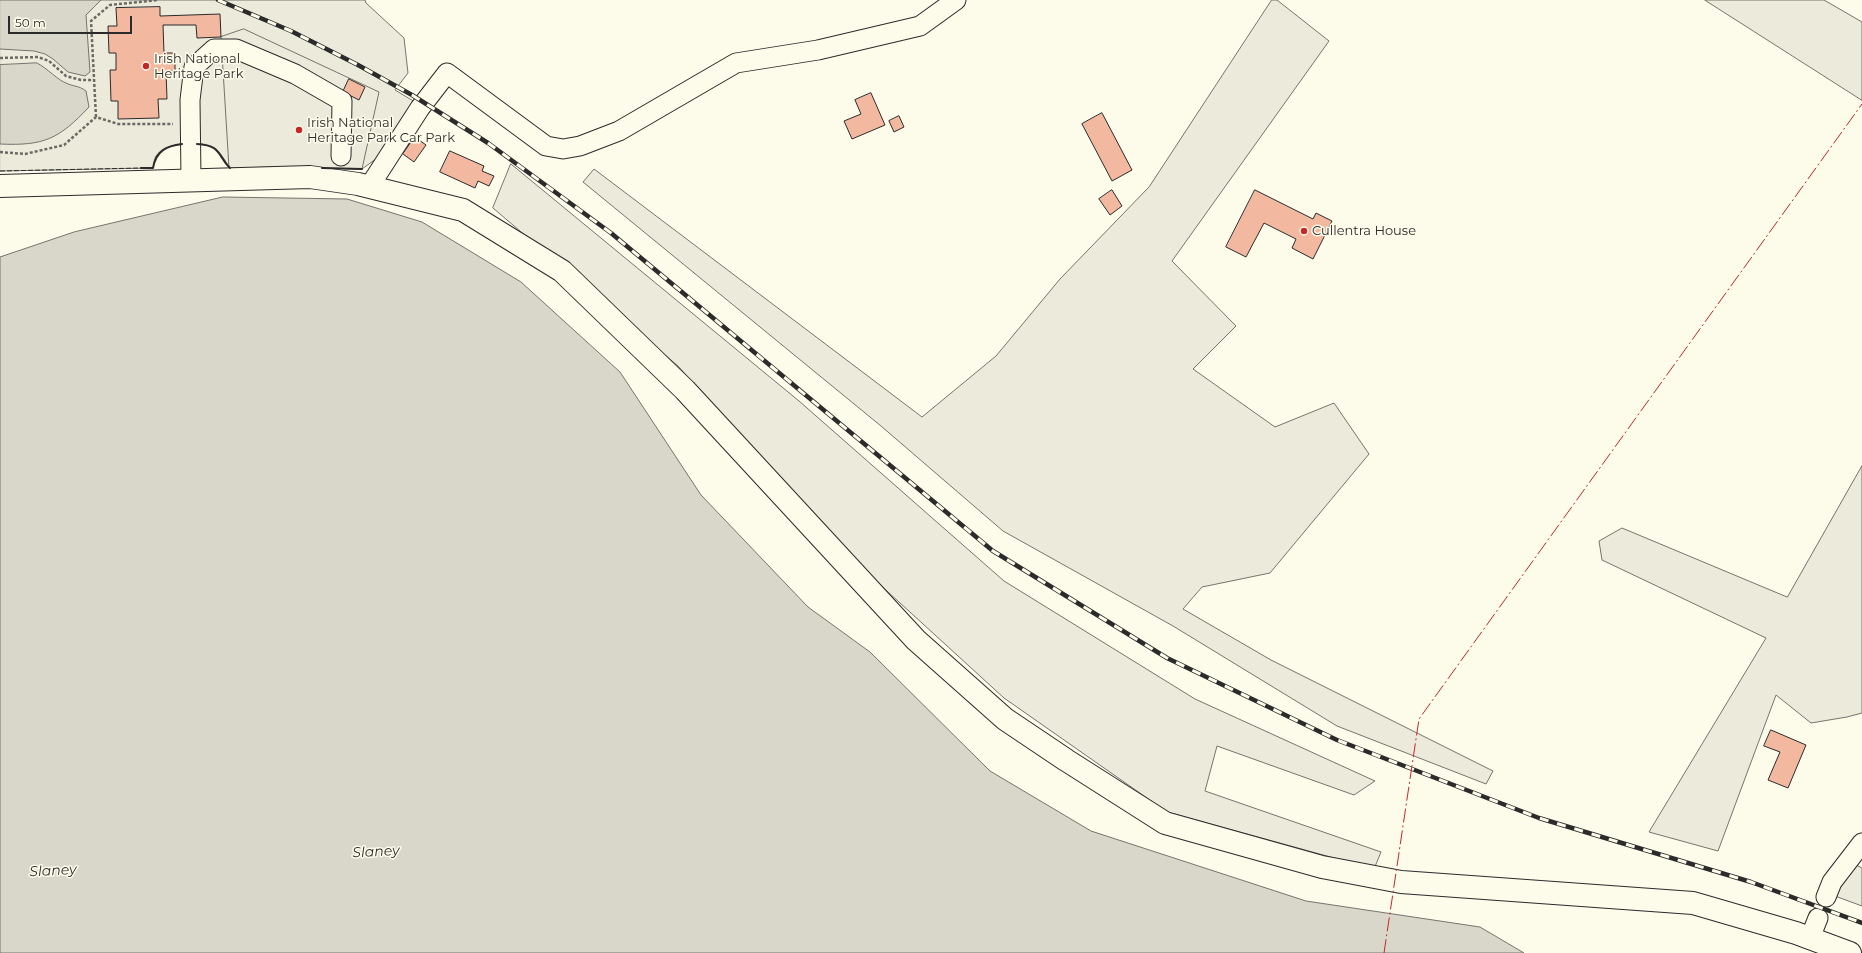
<!DOCTYPE html>
<html>
<head>
<meta charset="utf-8">
<style>
	body { margin:0 }
	#map { position:relative; width:1862px; height:953px; overflow:hidden; background:#fdfbea; font-family:Montserrat,sans-serif }
	canvas { display:block }
	.scale { position:absolute; left:8px; top:16px; width:124px; height:18px; box-sizing:border-box; border:2px solid #2b2b2b; border-top:0; padding-left:5px; font-size:12px; line-height:14px; white-space:nowrap; color:#2b2b2b; -webkit-text-stroke:3px #fdfbea; paint-order:stroke }
</style>
</head>
<body>
<div id="map">
<canvas width="1862" height="953"></canvas>
<div class="scale">50 m</div>
</div>
<script>
const g = document.querySelector('canvas').getContext('2d');
g.lineJoin = 'round';
function fill(path, color) { g.fillStyle = color; g.fill(path, 'evenodd'); }
function strokePath(path, color, width, dash) { g.strokeStyle = color; g.lineWidth = width; g.lineCap = dash ? 'butt' : 'round'; g.setLineDash(dash || []); g.stroke(path); }
function label(font, color, halo, rows, align = 'center') {
  g.font = font + ' Montserrat,sans-serif'; g.lineWidth = 3; g.setLineDash([]); g.textBaseline = 'middle'; g.strokeStyle = halo; g.fillStyle = color; for (const [text, x, y, turn = 0] of rows) {
    g.save(); g.translate(x, y); g.rotate((+turn || 0) * Math.PI / 180); g.textAlign = isNaN(turn) ? turn : align; if (halo) g.strokeText(text, 0, 0); g.fillText(text, 0, 0); g.restore();
  }
}
const green = new Path2D(`
	M0 0H365L366 3 404 38 408 73 395 90 415 102 380 156 362 169 277 167 229 168C225 160 220 151 212 147 199 141 165 142 156 156 154 159 154 164 153 168L0 171Z
	M1272 0H1277L1329 41 1172 261 1236 326 1193 369 1275 427 1334 403 1369 454 1270 573 1202 587 1183 609 1271 660 1493 771 1486 784 1337 726 1173 626 1003 531 881 426 583 182 594 169 922 417 996 356 1060 279 1149 187Z
	M1705 0H1824L1862 22V100Z
	M511 164 799 401 1004 581 1195 699 1375 781 1354 795 1217 746 1205 791 1381 852 1374 869 1167 812 1004 698 853 560 678 366 493 208Z
	M1862 466V713L1847 717 1811 723 1776 695 1718 851 1649 832 1766 638 1602 560 1599 541 1622 528 1787 597Z
	M1854 864 1862 868V906L1835 896Z`);
fill(green, '#ecebdb');
strokePath(green, '#74746e', 1);
const parking = new Path2D(`
	M244 29 379 92 362 169 277 167 229 168 221 37Z`);
fill(parking, '#eceadb');
strokePath(parking, '#74746e', 1);
const water = new Path2D(`
	M0 0H101L86 15 90 72 85 76 68 72 53 59 45 54 34 51 0 49Z
	M37 63C47 68 59 81 66 83 74 87 78 85 86 91L89 107C59 139 44 146 0 144V65Z
	M223 197 347 199 422 222 521 282 620 372 701 495 808 607 870 652 990 771 1091 831 1306 901 1480 927 1524 953H0V257L74 232Z`);
fill(water, '#d8d7c9');
strokePath(water, '#74746e', 1);
const building = new Path2D(`
	M160 7V16L220 14 221 37 197 38 196 25H163L164 53H175V71H166L167 99H158L159 118 118 119V101H111L110 70H116V53H109L108 26H117L116 8Z
	M349 79 365 87 359 100 343 92Z
	M871 93 885 125 852 139 844 121 861 114 855 100Z
	M1102 113 1132 170 1112 181 1082 124Z
	M899 116 904 127 894 132 889 121Z
	M415 137 426 145 414 162 403 154Z
	M450 151 484 166 482 171 494 176 489 186 478 181 475 188 440 172Z
	M1112 190 1122 206 1110 215 1099 199Z
	M1255 190 1313 219 1316 213 1332 221 1313 259 1292 248 1296 239 1264 223 1246 257 1226 247Z
	M1771 730 1806 745 1788 788 1768 780 1780 752 1764 746Z`);
fill(building, '#f2b8a0');
strokePath(building, '#2b2b2b', 1);
const minor = new Path2D(`
	M191 179 190 100 194 67 214 49H236L295 74 342 101 341 156
	M369 187 420 108 447 73 546 146 563 149 580 146 619 131 736 63 818 50 920 26 956 0
	M1826 897 1832 882 1862 843
	M1810 938 1818 918`);
const major = new Path2D(`
	M0 186 310 177 358 184 463 210 562 271 685 390 916 640 1005 719 1066 760 1165 823 1322 867 1401 882 1693 903 1796 933 1850 953`);
strokePath(minor, '#2b2b2b', 21);
strokePath(major, '#2b2b2b', 24);
strokePath(new Path2D(`
	M0 58 38 57 49 61 66 76 81 80H94
	M96 117 91 21 110 5 158 0
	M0 152 25 154 64 145 96 117 118 124H173`), '#6a6964', 2.5, [3, 2]);
strokePath(minor, '#fdfbea', 19);
strokePath(major, '#fdfbea', 22);
const rail = new Path2D(`
	M218 0 291 31 358 65 412 95 488 143 611 233 993 551 1167 658 1337 740 1539 818 1751 882 1862 923`);
strokePath(rail, '#2b2b2b', 4.5);
strokePath(rail, '#fdfbea', 3, [9]);
strokePath(new Path2D(`
	M0 171 141 168`), '#2b2b2b', 1, [5, 2]);
strokePath(new Path2D(`
	M197 144C222 145 218 157 230 168
	M141 168H153C156 151 166 146 182 144
	M322 168 362 169`), '#2b2b2b', 2);
strokePath(new Path2D(`
	M1384 953 1419 719 1862 104`), '#c62828', 1, [14, 3, 2, 3]);
for (const [x, y, r, color] of [
	[146,66,4,"#c62828"],
	[299,130,4,"#c62828"],
	[1304,231,4,"#c62828"]
]) { const dot = new Path2D(); dot.arc(x, y, r, 0, 2 * Math.PI); g.fillStyle = color; g.fill(dot); strokePath(dot, '#fdfbea', 1.5); }
label('13px', '#2b2b2b', '#fdfbea', [
	["Irish National",154,59],
	["Heritage Park",154,74],
	["Irish National",307,123],
	["Heritage Park Car Park",307,138],
	["Cullentra House",1312,231]
], 'left');
label('italic 14px', '#2b2b2b', '#fdfbea', [
	["Slaney",376,852,-3],
	["Slaney",53,871,-3]
]);
</script>
</body>
</html>
